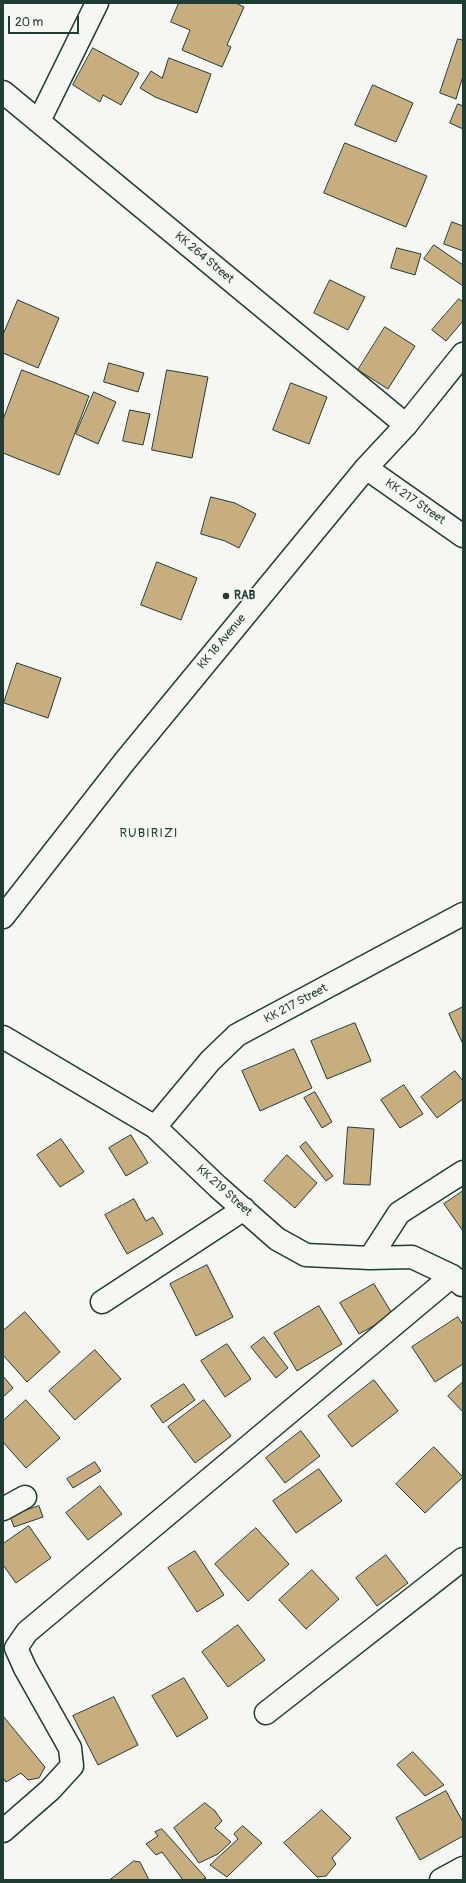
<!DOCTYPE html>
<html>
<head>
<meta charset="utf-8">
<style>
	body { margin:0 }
	#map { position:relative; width:466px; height:1883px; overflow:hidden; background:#f6f6f2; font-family:Pangolin,sans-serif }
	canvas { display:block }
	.frame { position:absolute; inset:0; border:4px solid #1f3d34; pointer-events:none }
	.scale { position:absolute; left:8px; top:16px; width:71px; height:18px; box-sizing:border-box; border:2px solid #1f3d34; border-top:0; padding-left:5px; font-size:12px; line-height:14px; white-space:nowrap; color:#1f3d34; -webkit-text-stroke:3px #f6f6f2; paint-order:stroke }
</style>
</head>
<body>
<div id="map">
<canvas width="466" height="1883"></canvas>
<div class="frame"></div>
<div class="scale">20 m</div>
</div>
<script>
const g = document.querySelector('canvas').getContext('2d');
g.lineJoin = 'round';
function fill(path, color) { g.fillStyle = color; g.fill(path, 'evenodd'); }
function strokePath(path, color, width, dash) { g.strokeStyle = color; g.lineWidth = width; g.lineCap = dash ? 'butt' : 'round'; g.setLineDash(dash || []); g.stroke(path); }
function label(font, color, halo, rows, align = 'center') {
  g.font = font + ' Pangolin,sans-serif'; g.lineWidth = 3; g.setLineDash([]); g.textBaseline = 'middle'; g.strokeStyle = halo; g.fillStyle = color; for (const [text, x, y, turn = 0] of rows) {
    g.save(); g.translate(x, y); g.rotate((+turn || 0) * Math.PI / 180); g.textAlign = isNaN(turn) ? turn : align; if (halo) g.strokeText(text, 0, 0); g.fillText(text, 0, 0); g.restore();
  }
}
const building = new Path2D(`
	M179 3H236L244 7 227 45 231 47 222 67 182 50 190 30 171 22Z
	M458 39 463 40V76L456 99 440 93Z
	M93 48 139 73 121 105 103 95 100 102 73 85Z
	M169 58 211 74 197 113 155 97 140 88 151 71 162 78Z
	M373 85 413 103 396 142 355 125Z
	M458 104 463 106V129L450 123Z
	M345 143 427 176 406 227 324 193Z
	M452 222 463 226V251L444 244Z
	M434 245 463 265V286L424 259Z
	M397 248 421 254 415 275 391 268Z
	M330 280 365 297 348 330 314 313Z
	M459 299 463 302V321L446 341 432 330Z
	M18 300 59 318 38 368 3 353V335Z
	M385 327 415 346 388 389 358 370Z
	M109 363 144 373 138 392 104 382Z
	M22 370 89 396 59 475 3 453V420Z
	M167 370 208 377 192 458 152 450Z
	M291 383 327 397 309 444 273 430Z
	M94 392 116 402 98 444 76 434Z
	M130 410 150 414 143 445 123 441Z
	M211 497 235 503 256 514 239 548 225 541 201 534Z
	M157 562 197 578 181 620 141 605Z
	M17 663 61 678 48 718 4 703Z
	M463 1007V1044L449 1014Z
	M355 1023 371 1061 327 1079 311 1041Z
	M294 1049 312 1088 260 1111 242 1071Z
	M455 1071 463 1081V1099L437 1118 421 1097Z
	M404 1085 423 1114 400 1128 381 1100Z
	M315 1092 332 1122 322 1128 304 1098Z
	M348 1127 374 1129 370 1185 344 1184Z
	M131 1135 148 1163 126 1176 109 1148Z
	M61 1139 84 1172 60 1187 37 1155Z
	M306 1142 333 1176 326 1181 300 1147Z
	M287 1155 317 1183 295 1208 264 1181Z
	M463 1191V1231L444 1204Z
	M134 1199 146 1221 153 1217 163 1234 127 1254 105 1215Z
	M207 1265 233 1317 196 1336 170 1284Z
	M374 1284 393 1315 359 1334 340 1303Z
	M319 1306 342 1344 297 1371 274 1333Z
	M25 1312 60 1352 27 1382 3 1355V1331Z
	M458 1317 463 1325V1364L435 1382 412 1347Z
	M264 1337 288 1368 276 1378 251 1347Z
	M227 1344 251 1379 225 1397 201 1361Z
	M95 1350 121 1379 75 1420 49 1391Z
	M3 1376 13 1388 3 1397Z
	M374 1380 398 1411 352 1447 328 1416Z
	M463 1382V1412L448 1396Z
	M184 1384 195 1400 163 1423 151 1406Z
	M26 1400 60 1438 26 1468 3 1442V1421Z
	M204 1400 231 1436 195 1463 168 1427Z
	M301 1431 320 1456 285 1483 266 1458Z
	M434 1447 463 1477 425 1513 396 1484Z
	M95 1462 101 1471 73 1488 67 1479Z
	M319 1469 342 1501 296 1533 273 1501Z
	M100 1486 122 1514 88 1540 66 1513Z
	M39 1506 43 1517 14 1527 10 1516Z
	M29 1526 51 1558 16 1583 3 1565V1544Z
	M256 1528 289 1564 248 1601 215 1564Z
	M195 1551 224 1595 197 1612 168 1568Z
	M386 1555 408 1583 377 1606 356 1578Z
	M312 1570 339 1599 306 1629 279 1600Z
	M238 1625 265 1660 228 1687 202 1652Z
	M184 1678 208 1718 177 1737 152 1696Z
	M114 1697 138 1745 98 1765 73 1716Z
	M3 1716 45 1767 39 1778 28 1780 21 1773 6 1782 3 1778Z
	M413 1752 444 1785 425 1796 397 1765Z
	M446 1791 463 1822V1836L420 1860 396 1818Z
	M205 1803 215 1811 222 1821 215 1828 231 1842 218 1854 199 1863 174 1828Z
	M322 1810 351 1838 332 1858 336 1864 326 1876 317 1877 284 1843Z
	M243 1826 262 1843 227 1877 210 1865 238 1839 234 1834Z
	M162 1829 206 1878 201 1880H183L162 1852 156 1855 146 1844 158 1836 155 1832Z
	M134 1861 140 1862 149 1880H110Z`);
fill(building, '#c8ae7f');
strokePath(building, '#1f3d34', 1);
const minor = new Path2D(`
	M3 92 406 425
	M39 121 97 3
	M366 468 463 536
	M3 1037 155 1127 218 1187 277 1239 306 1255 370 1258 412 1257 452 1276 462 1285
	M155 1127 210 1061 237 1035 463 914
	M370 1258 399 1213 463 1172
	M102 1302 244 1209
	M3 1509 25 1497
	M266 1713 463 1559
	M3 1831 50 1790 72 1766 70 1748 25 1668 16 1648 27 1632 452 1276
	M441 1880 463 1868`);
const major = new Path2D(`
	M3 917 125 761 366 468 406 425 463 354`);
strokePath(minor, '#1f3d34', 25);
strokePath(major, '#1f3d34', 25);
strokePath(minor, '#f6f6f2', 22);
strokePath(major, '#f6f6f2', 22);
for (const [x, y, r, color] of [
	[226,596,4,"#1f3d34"]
]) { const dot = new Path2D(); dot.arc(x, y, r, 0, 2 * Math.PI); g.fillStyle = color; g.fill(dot); strokePath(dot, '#f6f6f2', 1.5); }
label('12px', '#1f3d34', '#f6f6f2', [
	["KK 264 Street",204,258,40],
	["KK 217 Street",415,502,35],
	["KK 18 Avenue",222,642,-50],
	["KK 217 Street",296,1004,-28],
	["KK 219 Street",224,1191,42]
]);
label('bold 12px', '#1f3d34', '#f6f6f2', [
	["RAB",234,596]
], 'left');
g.letterSpacing = '1px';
label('13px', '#1f3d34', '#f6f6f2', [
	["RUBIRIZI",149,834]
]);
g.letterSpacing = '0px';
</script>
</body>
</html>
